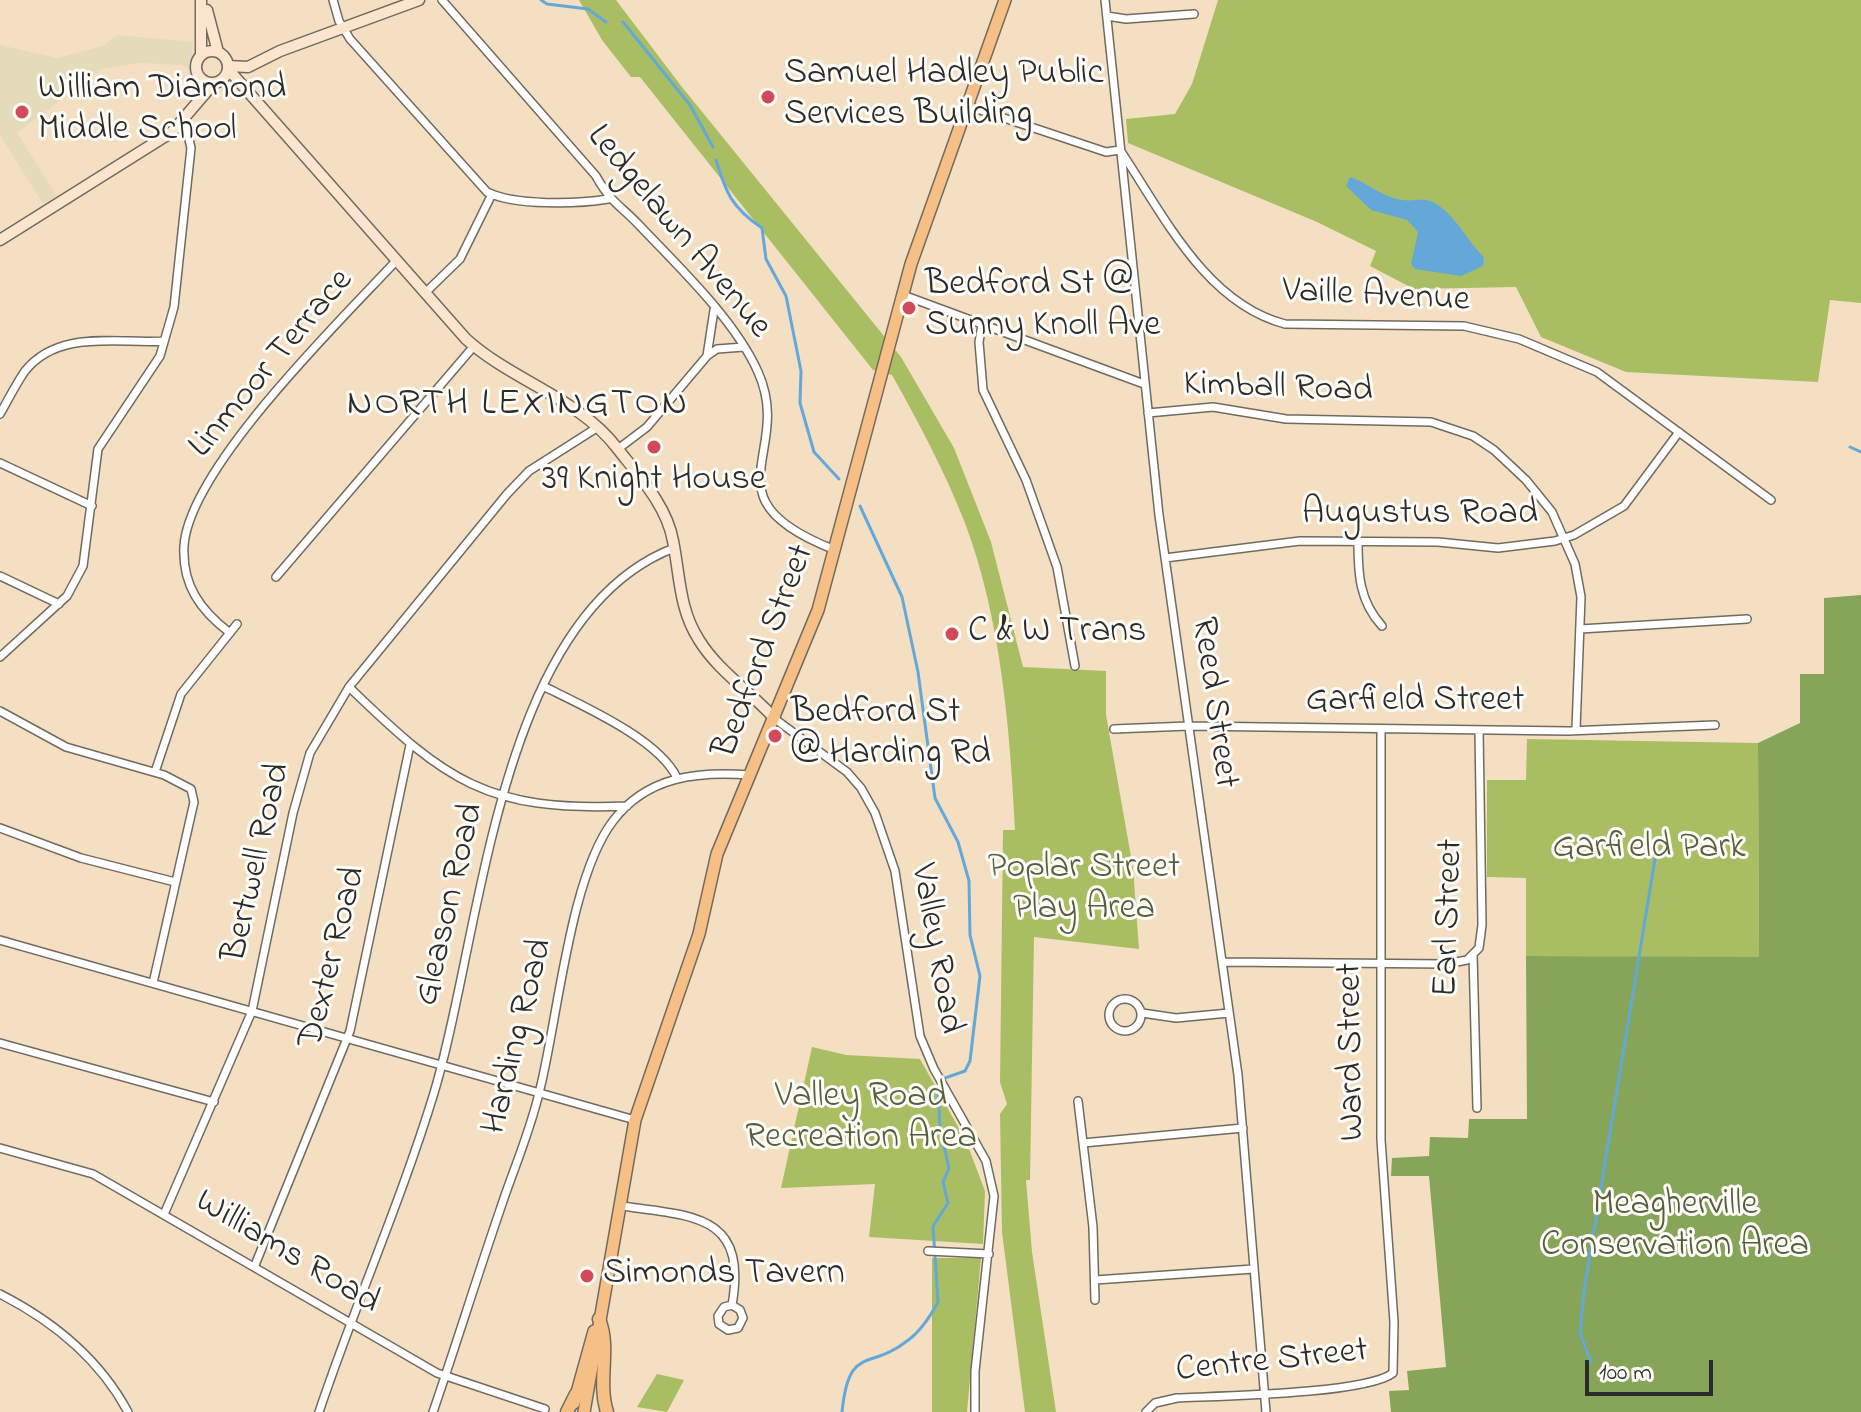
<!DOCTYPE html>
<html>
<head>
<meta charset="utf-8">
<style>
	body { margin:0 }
	#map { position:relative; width:1861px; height:1412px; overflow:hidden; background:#f4dfc2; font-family:"Indie Flower",sans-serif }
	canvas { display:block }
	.scale { position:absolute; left:1585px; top:1360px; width:128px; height:36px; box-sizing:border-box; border:4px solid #2b2b2b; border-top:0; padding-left:10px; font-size:24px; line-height:28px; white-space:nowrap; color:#2b2b2b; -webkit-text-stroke:6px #fdfcf7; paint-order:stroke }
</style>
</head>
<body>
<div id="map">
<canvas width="1861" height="1412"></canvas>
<div class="scale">100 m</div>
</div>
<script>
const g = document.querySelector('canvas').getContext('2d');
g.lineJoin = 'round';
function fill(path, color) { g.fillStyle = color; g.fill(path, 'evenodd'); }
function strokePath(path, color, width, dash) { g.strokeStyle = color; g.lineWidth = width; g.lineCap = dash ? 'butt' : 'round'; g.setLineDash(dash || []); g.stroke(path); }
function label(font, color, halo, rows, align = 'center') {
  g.font = font + ' "Indie Flower",sans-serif'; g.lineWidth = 6; g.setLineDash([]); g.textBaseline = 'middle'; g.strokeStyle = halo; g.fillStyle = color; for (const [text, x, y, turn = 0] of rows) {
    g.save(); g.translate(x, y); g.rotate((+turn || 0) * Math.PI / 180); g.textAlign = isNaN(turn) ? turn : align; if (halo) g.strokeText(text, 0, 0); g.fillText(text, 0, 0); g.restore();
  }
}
fill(new Path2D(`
	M117 35 193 42 190 76 188 68 180 65 139 63 102 69 17 133 57 196 43 204 0 135V45L57 58 103 46Z`), '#e4dbba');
fill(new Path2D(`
	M579 0H616L682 87 901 357 954 448 991 542 1023 667 1106 671V715L1133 868 1139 949 1034 937 1030 1180H1026L1032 1252 1056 1412H1025L1002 1232 1000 1114 1007 1104 1000 1082 1003 830H1015C1010 729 1001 619 965 523 945 472 919 423 892 375L873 370 640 77H631L602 40Z
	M1218 0H1861V303L1830 300 1818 382 1626 372 1541 337 1516 287 1414 289 1370 266 1376 251 1317 222 1128 143 1126 119 1175 114 1192 84Z
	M1527 739 1758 743 1759 958 1526 956V878L1487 877V780H1526Z
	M812 1047 846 1055 920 1059 966 1141 985 1191 983 1244 869 1237 875 1184 781 1188Z
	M932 1258H981L967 1412H932Z
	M657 1374 684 1380 667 1412 637 1407Z`), '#a9be62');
fill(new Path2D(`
	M1861 595V1412H1391L1389 1391 1409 1390 1407 1371 1446 1367 1429 1176H1391L1392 1158 1429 1156 1430 1137 1468 1138 1469 1119H1527L1526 956 1759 957 1758 743 1800 723V674H1824V598Z`), '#86a558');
fill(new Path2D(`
	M1350 177C1368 183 1382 197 1402 200 1416 202 1424 196 1438 205 1458 219 1467 241 1484 257L1483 266 1461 276 1415 269 1411 264 1418 232 1407 220 1371 210 1346 186Z`), '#64a8d9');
strokePath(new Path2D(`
	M541 0 547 4 588 9 606 22
	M623 22 690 105 713 147
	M716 160C726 193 732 208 762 228L766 259 786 296 801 371 800 403 814 452 839 479
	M1850 447 1861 452
	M860 506 902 597 918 672 935 798 958 842 969 881 970 935 980 976 970 1061 965 1071 945 1078
	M1591 1362 1580 1333 1584 1291 1656 853
	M842 1412C849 1344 869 1371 907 1341 920 1332 931 1315 938 1302L933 1226 948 1203 943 1182 949 1168 940 1129 938 1088`), '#64a8d9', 3);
const street = new Path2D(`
	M333 0 339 21 350 39 487 192C515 206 577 204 608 199
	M442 0 596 176C611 203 619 204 639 225 678 266 735 320 758 372 795 454 702 498 835 550
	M1105 0 1159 515 1238 1075 1266 1412
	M1107 16 1126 19 1194 14
	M968 106 1106 152 1120 150C1163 214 1205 303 1285 324L1464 326 1519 339 1597 372 1771 500
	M425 293 460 259 492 194
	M903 295 1144 384
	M982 325 979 342 983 390 1026 480 1057 567 1075 666
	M707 356 714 310
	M1148 413 1213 407 1286 419 1431 422 1473 436 1494 450 1526 480 1552 512 1575 564 1581 597 1576 729
	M0 414C8 400 16 384 25 371 59 329 117 344 164 341
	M618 449 647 427 707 356 717 349 744 347
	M0 463 92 506
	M1358 541C1358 573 1359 601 1382 626
	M1165 558 1300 541 1438 542 1498 548 1555 541 1574 535 1624 506 1679 432
	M0 576 59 604
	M276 577 474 346
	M1580 629 1747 619
	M230 633C200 610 182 585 184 546 189 468 342 319 396 261
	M0 657 67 596 83 566 98 449 160 356 174 307 191 148 184 118
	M543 686C581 705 659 739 677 778
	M349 687C446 781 487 812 627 806
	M0 711 66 747 164 775 191 789 194 802 153 983
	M775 719 847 772 861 788 875 813 895 871 920 1036 934 1069 986 1161 994 1196 975 1371V1412
	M1114 729 1188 726 1568 731 1715 725
	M155 772 181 694 237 624
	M0 828 81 858 175 882
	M0 940 635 1120
	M1223 962 1446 964 1467 960 1473 954
	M1109 1015a16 16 0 1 1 32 0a16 16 0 1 1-32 0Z
	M1142 1013 1176 1018 1229 1013
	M0 1043 214 1102
	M1078 1101 1093 1227 1095 1300
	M1477 1108 1473 954 1479 948 1482 925 1479 730
	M1083 1143 1243 1128
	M0 1148 93 1174 437 1373 545 1409
	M622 1206C693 1216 748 1214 732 1305L740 1310 743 1318 738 1328 728 1330 719 1324 718 1316 724 1307 732 1305
	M165 1212 252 1011 293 813 310 753 349 687 507 494 529 471 598 427
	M928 1251 989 1254
	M255 1265 350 1031 410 745
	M1095 1280 1253 1269
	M0 1294C53 1321 99 1358 128 1412
	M319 1412C355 1305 401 1201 434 1093 482 936 496 616 674 548
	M433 1412C456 1345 477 1277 500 1210 513 1170 531 1130 540 1089 558 1017 570 877 613 821 647 776 698 771 750 775
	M1146 1412 1155 1403 1177 1398C1219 1396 1366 1394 1393 1373L1394 1322 1381 1140V729`);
const secondary = new Path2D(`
	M207 10 218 52
	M196 67a16 16 0 1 1 32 0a16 16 0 1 1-32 0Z
	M201 54V0
	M228 66 248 67 280 51 419 0
	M228 69 466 339C512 381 579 398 617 448 639 476 667 506 673 541 680 576 679 609 699 640 718 671 751 692 775 719
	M0 240 172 132 214 83`);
const primary = new Path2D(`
	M574 1403 594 1331
	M584 1412 635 1120 699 934 717 854 818 610 911 264 1005 0`);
const highway = new Path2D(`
	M599 1319C611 1348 597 1381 607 1412
	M567 1412 576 1394`);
strokePath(street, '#716a60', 10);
strokePath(secondary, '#716a60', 13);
strokePath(primary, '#716a60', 14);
strokePath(highway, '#716a60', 15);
strokePath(street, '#fff', 7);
strokePath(secondary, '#fbe5cf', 10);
strokePath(primary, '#f5bf86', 11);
strokePath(highway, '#f5bf86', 12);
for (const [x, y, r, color] of [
	[768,97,8,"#d1495b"],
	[22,112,8,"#d1495b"],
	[909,308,8,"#d1495b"],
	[654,447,8,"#d1495b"],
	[952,634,8,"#d1495b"],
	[775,736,8,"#d1495b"],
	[587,1276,8,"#d1495b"]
]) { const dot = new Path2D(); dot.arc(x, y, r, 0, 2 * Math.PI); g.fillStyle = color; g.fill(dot); strokePath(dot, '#fdfcf7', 3); }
label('36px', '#2b2b2b', '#fdfcf7', [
	["Samuel Hadley Public",784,76],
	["Services Building",784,117],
	["William Diamond",38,91],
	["Middle School",38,132],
	["Bedford St @",925,287],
	["Sunny Knoll Ave",925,328],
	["39 Knight House",654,482,"center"],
	["C & W Trans",968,634],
	["Bedford St",791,715],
	["@ Harding Rd",791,756],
	["Simonds Tavern",603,1276]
], 'left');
label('36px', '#2b2b2b', '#fdfcf7', [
	["Ledgelawn Avenue",677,233,50],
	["Vaille Avenue",1376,298,3],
	["Linmoor Terrace",273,365,-50],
	["Kimball Road",1278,390,2],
	["Augustus Road",1420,516],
	["Bedford Street",766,652,-69],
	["Reed Street",1212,703,82],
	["Garfield Street",1415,703],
	["Bertwell Road",259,863,-77],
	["Gleason Road",452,905,-77],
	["Earl Street",1451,918,-88],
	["Valley Road",934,949,80],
	["Dexter Road",335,958,-76],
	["Harding Road",520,1037,-76],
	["Ward Street",1354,1052,-91],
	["Williams Road",286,1254,31],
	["Centre Street",1272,1363,-6]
]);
label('36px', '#575e3e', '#fdfcf7', [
	["Garfield Park",1649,850],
	["Poplar Street",1084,870],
	["Play Area",1084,911],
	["Valley Road",861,1099],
	["Recreation Area",861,1140],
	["Meagherville",1675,1207],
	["Conservation Area",1675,1248]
]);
g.letterSpacing = '2px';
label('38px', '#2b2b2b', '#fdfcf7', [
	["NORTH LEXINGTON",518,407]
]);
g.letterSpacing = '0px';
</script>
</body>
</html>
